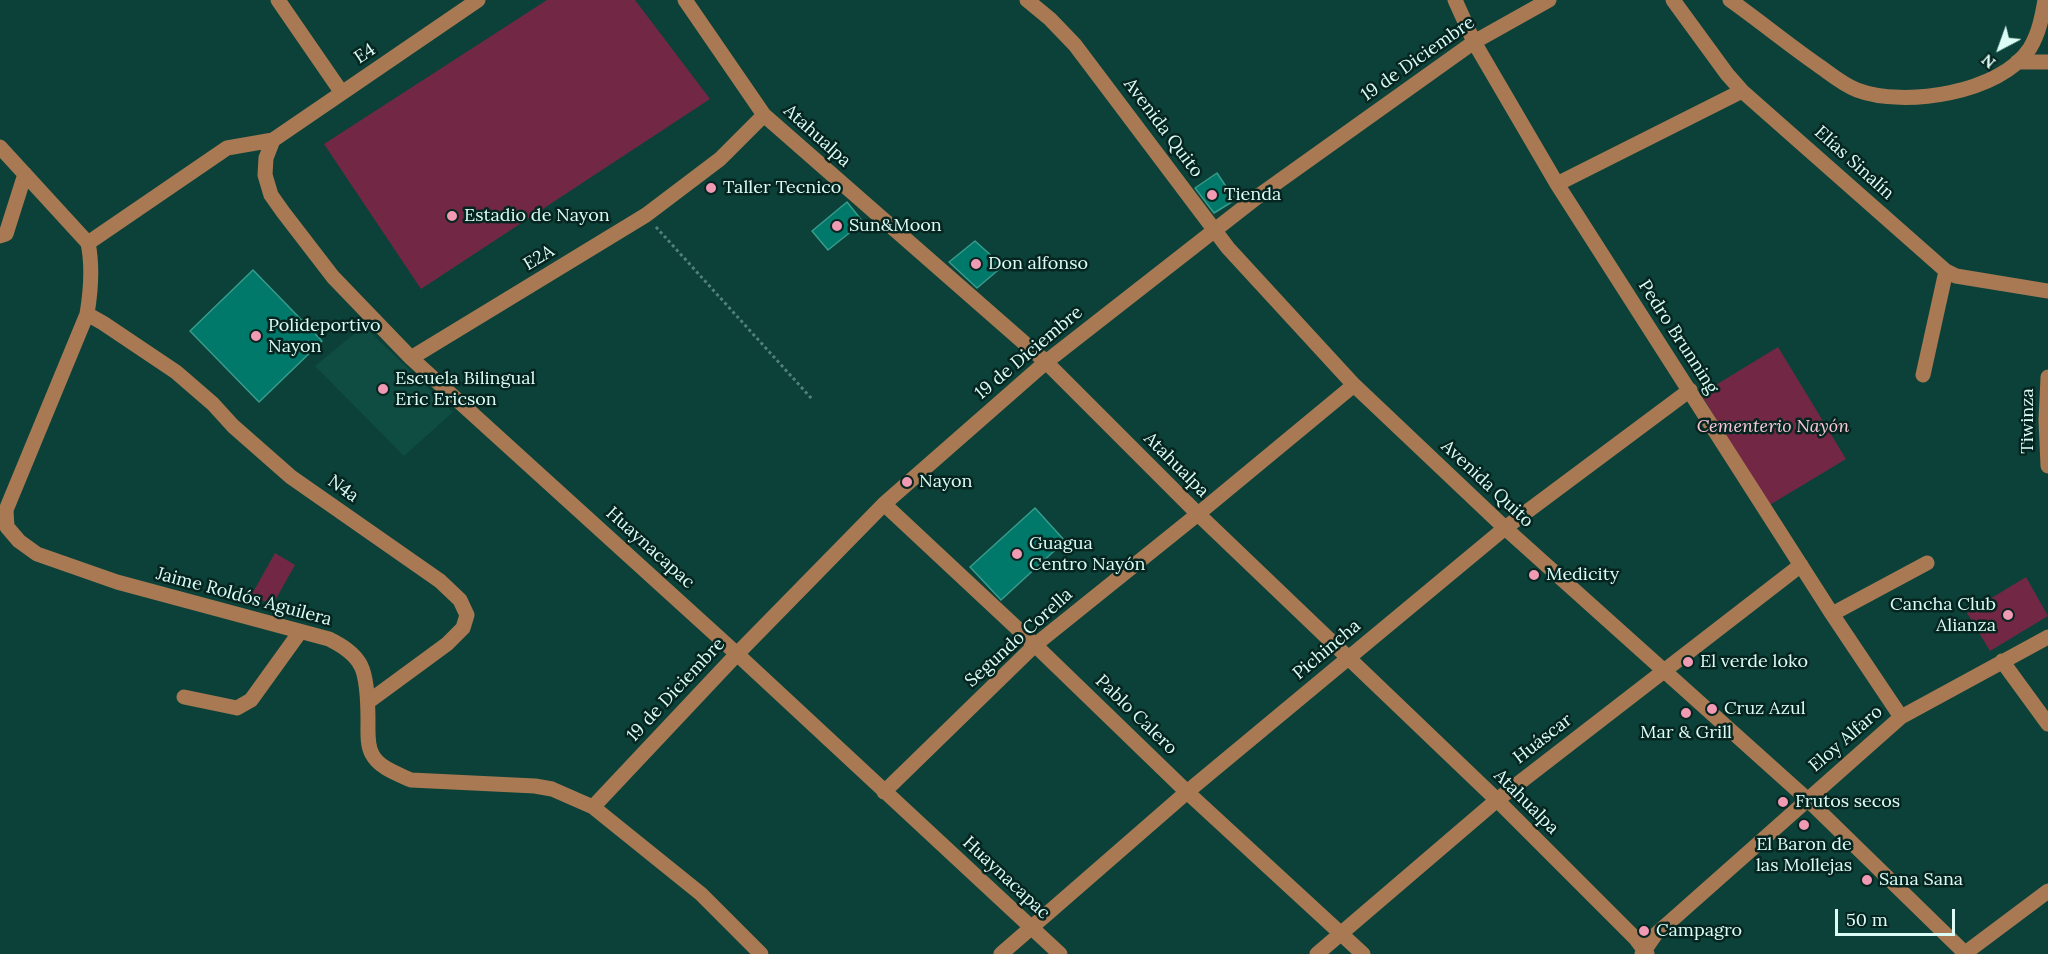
<!DOCTYPE html>
<html>
<head>
<meta charset="utf-8">
<style>
	body { margin:0 }
	#map { position:relative; width:2048px; height:954px; overflow:hidden; background:#0b4139; font-family:Lora,serif }
	canvas { display:block }
	.north { position:absolute; left:1970px; top:18px; width:60px; height:60px; -webkit-text-stroke:4px #062520; paint-order:stroke; rotate:221deg; font-size:16px; font-weight:700; line-height:24px; text-align:center; color:#dbfdf6 }
	.north::after { content:''; display:block; margin:auto; width:21px; height:27px; background:#dbfdf6; clip-path:polygon(50% 0,100% 100%,50% 72%,0 100%) }
	.scale { position:absolute; left:1835px; top:909px; width:120px; height:27px; box-sizing:border-box; border:3px solid #dbfdf6; border-top:0; padding-left:8px; font-size:18px; line-height:21px; white-space:nowrap; color:#dbfdf6; -webkit-text-stroke:4px #062520; paint-order:stroke }
</style>
</head>
<body>
<div id="map">
<canvas width="2048" height="954"></canvas>
<div class="north">N</div>
<div class="scale">50 m</div>
</div>
<script>
const g = document.querySelector('canvas').getContext('2d');
g.lineJoin = 'round';
function fill(path, color) { g.fillStyle = color; g.fill(path, 'evenodd'); }
function strokePath(path, color, width, dash) { g.strokeStyle = color; g.lineWidth = width; g.lineCap = dash ? 'butt' : 'round'; g.setLineDash(dash || []); g.stroke(path); }
function label(font, color, halo, rows, align = 'center') {
  g.font = font + ' Lora,serif'; g.lineWidth = 5; g.setLineDash([]); g.textBaseline = 'middle'; g.strokeStyle = halo; g.fillStyle = color; for (const [text, x, y, turn = 0] of rows) {
    g.save(); g.translate(x, y); g.rotate((+turn || 0) * Math.PI / 180); g.textAlign = isNaN(turn) ? turn : align; if (halo) g.strokeText(text, 0, 0); g.fillText(text, 0, 0); g.restore();
  }
}
fill(new Path2D(`
	M364 326 453 412 404 456 315 366Z`), '#0f4d43');
fill(new Path2D(`
	M547 0H635L710 99 421 289 324 144Z
	M1778 347 1846 459 1768 506 1701 394Z
	M275 553 295 565 272 606 252 594Z
	M2026 577 2048 616 1990 651 1967 613Z`), '#722844');
const building = new Path2D(`
	M1217 173 1235 200 1214 213 1195 188Z
	M847 202 863 222 828 250 812 231Z
	M975 241 1003 266 977 288 949 262Z
	M253 270 322 341 259 402 190 331Z
	M1035 508 1065 541 1001 600 970 567Z`);
fill(building, '#00796b');
strokePath(building, '#399b8b', 1.5);
strokePath(new Path2D(`
	M656 227 812 399`), '#52817a', 3, [3, 3]);
strokePath(new Path2D(`
	M278 0 342 93
	M685 0 764 115 1046 362 1198 514 1497 800 1636 939 1647 954
	M1027 0 1050 19 1075 45 1228 248 1354 385 1505 528 1807 799 1966 954
	M1455 0 1474 42 1557 184 1832 614 1901 717
	M1673 0 1727 74 1742 91 1946 271 1956 276 2048 291
	M1730 0C1761 22 1790 46 1822 68 1833 76 1844 85 1857 90 1904 108 2001 93 2030 48 2039 33 2042 17 2045 0
	M2017 62H2048
	M273 140 266 158 265 175 271 195 283 212 333 277 411 358 737 654 1060 954
	M0 147 88 243C93 267 91 290 87 314L6 510 7 527 19 541 37 554 117 582 329 639C341 645 355 653 361 666 367 678 368 708 368 722 368 732 367 745 372 754 379 768 398 774 411 780L535 786 552 789 593 807 701 894 761 954
	M1557 184 1742 91
	M0 236 6 234 25 174
	M88 243 227 148 273 140 478 0
	M87 314 103 323 176 372 213 404 233 426 291 477 440 581 460 600 467 615 463 628 447 644 368 702
	M411 358 646 215 720 159 764 115
	M1923 375 1946 271
	M2048 377 2046 420 2048 466
	M884 504 1035 645 1187 792 1363 954
	M1832 614 1927 563
	M2002 661 2048 724
	M184 697 237 708 251 700 300 632
	M884 792 1035 645 1198 514 1354 385
	M593 807 737 654 884 504 1046 362 1261 194 1474 42 1549 0
	M1001 954 1187 792 1505 528 1690 390
	M1317 954 1497 800 1801 565
	M1642 954 1655 935 1901 717 2048 637
	M1964 954 2048 891`), '#a87952', 15);
for (const [x, y, r, color] of [
	[711,188,6,"#f19ab4"],
	[1212,195,6,"#f19ab4"],
	[452,216,6,"#f19ab4"],
	[837,226,6,"#f19ab4"],
	[976,264,6,"#f19ab4"],
	[256,336,6,"#f19ab4"],
	[383,389,6,"#f19ab4"],
	[907,482,6,"#f19ab4"],
	[1017,554,6,"#f19ab4"],
	[1534,575,6,"#f19ab4"],
	[2008,615,6,"#f19ab4"],
	[1688,662,6,"#f19ab4"],
	[1712,709,6,"#f19ab4"],
	[1686,713,6,"#f19ab4"],
	[1783,802,6,"#f19ab4"],
	[1804,825,6,"#f19ab4"],
	[1867,880,6,"#f19ab4"],
	[1644,931,6,"#f19ab4"]
]) { const dot = new Path2D(); dot.arc(x, y, r, 0, 2 * Math.PI); g.fillStyle = color; g.fill(dot); strokePath(dot, '#062520', 2); }
label('18px', '#dbfdf6', '#062520', [
	["E4",365,54,-34],
	["19 de Diciembre",1418,59,-35],
	["Avenida Quito",1163,128,53],
	["Atahualpa",817,136,42],
	["Elías Sinalín",1854,163,42],
	["E2A",539,258,-31],
	["Pedro Brunning",1678,337,57],
	["19 de Diciembre",1029,353,-40],
	["Tiwinza",2028,421,-90],
	["Atahualpa",1176,465,45],
	["Avenida Quito",1487,484,43],
	["N4a",343,489,35],
	["Huaynacapac",650,548,42],
	["Jaime Roldós Aguilera",244,597,15],
	["Segundo Corella",1019,638,-42],
	["Pichincha",1327,650,-40],
	["19 de Diciembre",676,690,-47],
	["Pablo Calero",1136,715,44],
	["Huáscar",1543,739,-38],
	["Eloy Alfaro",1846,739,-41],
	["Atahualpa",1526,802,45],
	["Huaynacapac",1006,878,43]
]);
label('18px', '#dbfdf6', '#062520', [
	["Taller Tecnico",723,188],
	["Tienda",1224,195],
	["Estadio de Nayon",464,216],
	["Sun&Moon",849,226],
	["Don alfonso",988,264],
	["Polideportivo",268,326],
	["Nayon",268,347],
	["Escuela Bilingual",395,379],
	["Eric Ericson",395,400],
	["Nayon",919,482],
	["Guagua",1029,544],
	["Centro Nayón",1029,565],
	["Medicity",1546,575],
	["Cancha Club",1996,605,"right"],
	["Alianza",1996,626,"right"],
	["El verde loko",1700,662],
	["Cruz Azul",1724,709],
	["Mar & Grill",1686,733,"center"],
	["Frutos secos",1795,802],
	["El Baron de",1804,845,"center"],
	["las Mollejas",1804,866,"center"],
	["Sana Sana",1879,880],
	["Campagro",1656,931]
], 'left');
label('italic 18px', '#f9c8d5', '#062520', [
	["Cementerio Nayón",1773,427]
]);
</script>
</body>
</html>
